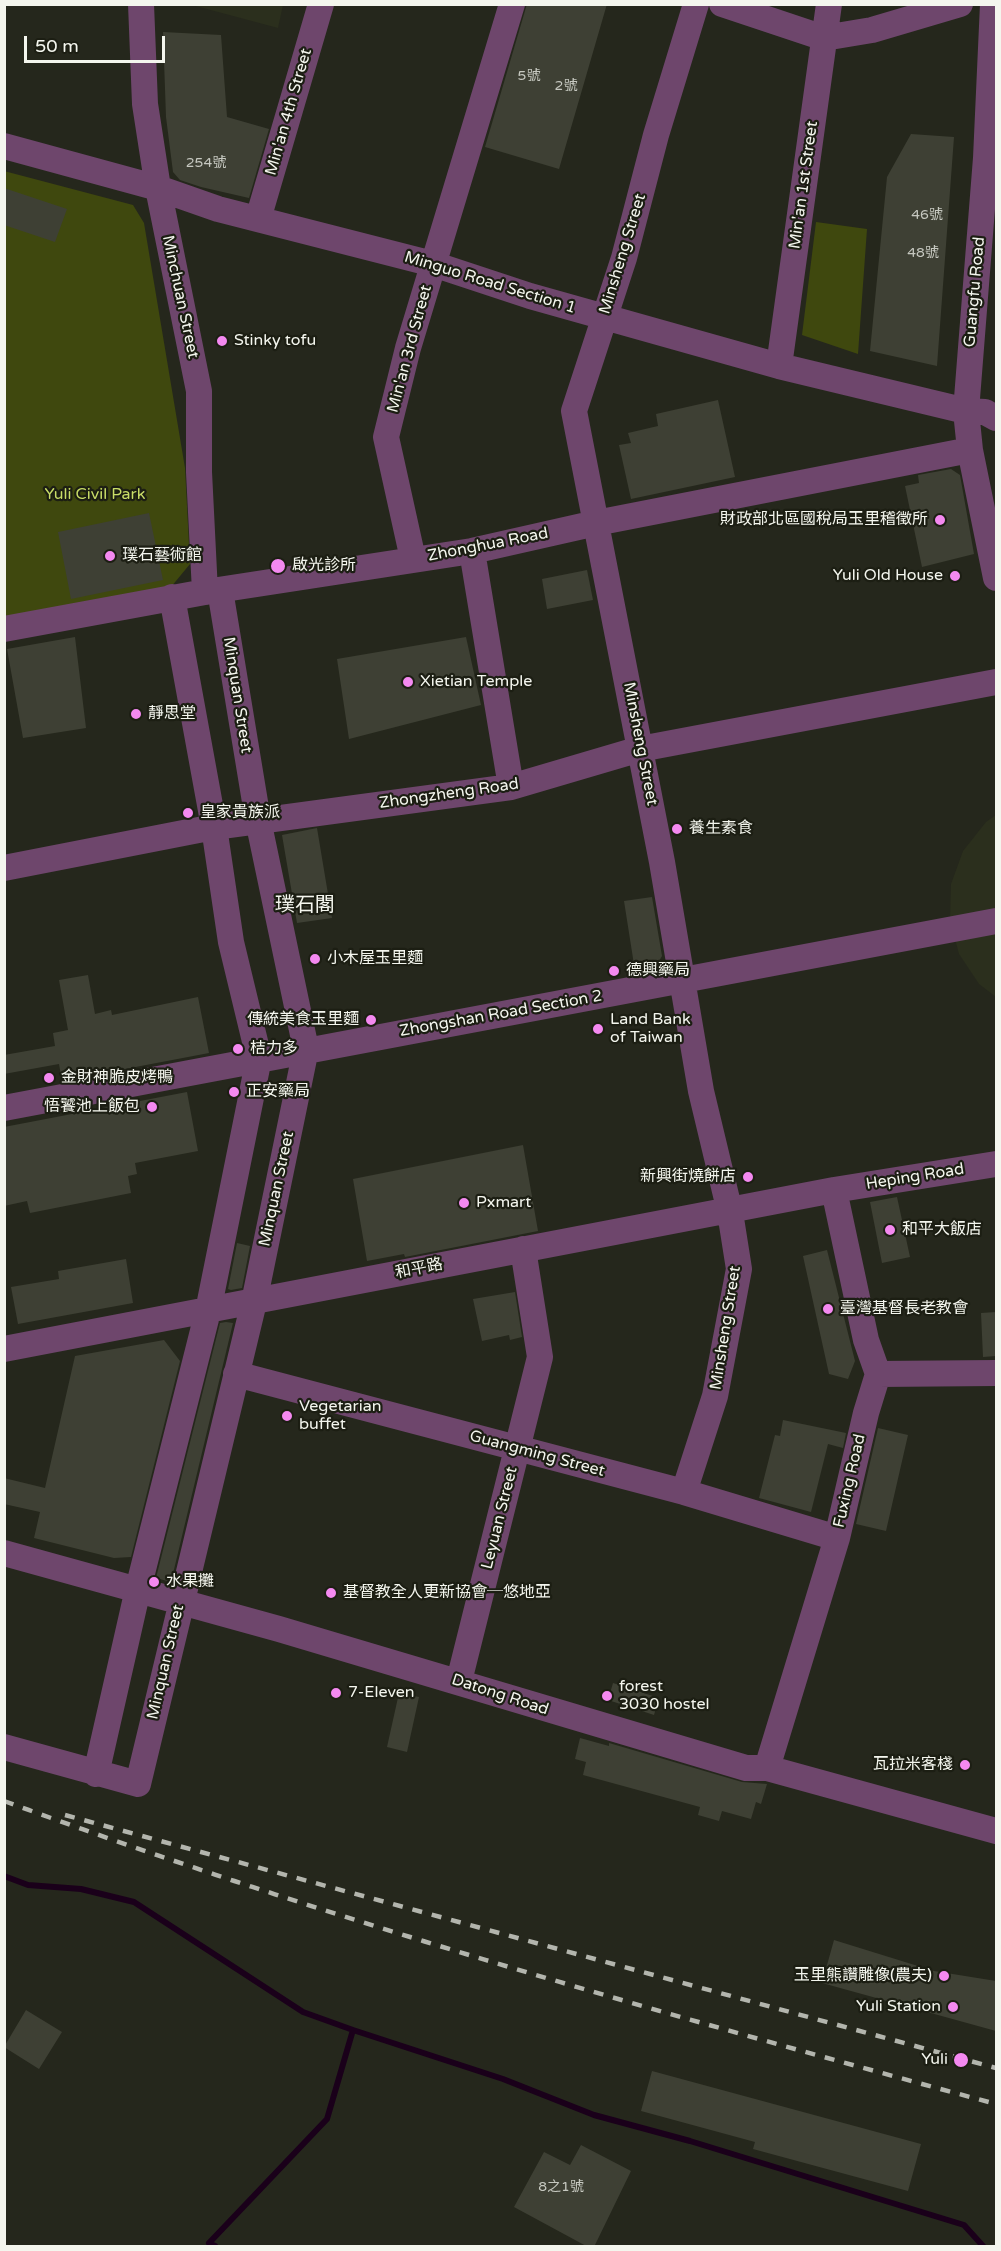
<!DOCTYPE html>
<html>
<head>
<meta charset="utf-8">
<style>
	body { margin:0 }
	#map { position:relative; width:1001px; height:2251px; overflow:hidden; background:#25271c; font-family:"Varela Round",sans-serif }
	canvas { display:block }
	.frame { position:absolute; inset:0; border:6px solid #f4f6ee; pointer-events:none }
	.scale { position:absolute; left:24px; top:36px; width:141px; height:27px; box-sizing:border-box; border:3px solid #f4f6ee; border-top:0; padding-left:8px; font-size:18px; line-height:21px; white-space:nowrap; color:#f4f6ee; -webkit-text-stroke:4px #1c1e13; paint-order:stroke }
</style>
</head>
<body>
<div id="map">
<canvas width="1001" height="2251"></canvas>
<div class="frame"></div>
<div class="scale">50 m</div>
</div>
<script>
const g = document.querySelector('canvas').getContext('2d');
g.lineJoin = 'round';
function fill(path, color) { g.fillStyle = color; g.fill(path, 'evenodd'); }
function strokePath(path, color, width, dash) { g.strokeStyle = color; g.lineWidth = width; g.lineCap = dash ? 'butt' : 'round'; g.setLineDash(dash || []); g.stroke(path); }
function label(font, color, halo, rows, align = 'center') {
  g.font = font + ' "Varela Round","Noto Sans TC",sans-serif'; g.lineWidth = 4.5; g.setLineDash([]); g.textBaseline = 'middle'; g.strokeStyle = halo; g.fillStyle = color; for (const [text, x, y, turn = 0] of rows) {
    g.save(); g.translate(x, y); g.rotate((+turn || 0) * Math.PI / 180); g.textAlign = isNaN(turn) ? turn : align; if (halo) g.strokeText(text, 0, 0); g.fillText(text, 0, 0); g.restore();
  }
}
fill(new Path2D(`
	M192 5H283L278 28Z
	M996 815V997L979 984 959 954 950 920 951 884 963 851 986 822Z`), '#2b2f1d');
fill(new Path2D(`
	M4 171 133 205 144 223 185 468 190 564 171 587 4 619Z
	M816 222 867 229 858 354 802 335Z`), '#3f480e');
strokePath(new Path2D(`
	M4 1876 28 1885 81 1889 134 1902 303 2012 353 2030 327 2119 209 2243 215 2246
	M353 2030 503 2079 594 2115 690 2141 964 2225 983 2246`), '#1a001a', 6);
fill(new Path2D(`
	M527 4H607L559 169 485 147Z
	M163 32 221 35 227 117 269 129 249 198 201 187 180 180 173 172 166 117Z
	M911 134 954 137 937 366 870 351 887 177Z
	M4 188 67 209 55 242 4 225Z
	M718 400 735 477 631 499 619 445 631 443 628 433 658 426 656 414Z
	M951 469 960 475 974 554 922 567 905 486 919 483 918 475Z
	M149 513 163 580 71 599 58 532Z
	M587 570 593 600 547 609 542 579Z
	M75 637 86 728 23 738 7 649Z
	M466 637 481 705 349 739 337 659Z
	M317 828 332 918 297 923 282 835Z
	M652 897 662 956 655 968 635 971 624 901Z
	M88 975 95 1014 111 1010 112 1015 198 997 209 1053 62 1081 59 1064 4 1074V1055L55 1046 53 1033 68 1030 59 980Z
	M187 1092 198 1151 135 1163 137 1174 128 1176 131 1193 30 1213 27 1201 4 1206V1127Z
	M523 1145 538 1231 405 1257 404 1254 367 1261 353 1179Z
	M897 1197 910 1257 882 1263 870 1202Z
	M237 1243 250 1246 242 1288 231 1290 228 1289Z
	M827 1250 855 1361 848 1379 829 1374 803 1256Z
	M126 1259 133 1303 18 1324 11 1287 59 1279 58 1271Z
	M515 1292 522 1337 510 1340 509 1335 482 1341 473 1299Z
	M996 1312V1356L983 1357 981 1313Z
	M226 1322 233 1323 171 1582 156 1578 220 1323Z
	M164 1340 180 1361 131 1557 114 1558 34 1538 40 1512 4 1504V1478L45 1488 75 1356Z
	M783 1420 846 1433 843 1448 828 1444 811 1512 759 1498 775 1435 780 1436Z
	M878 1428 908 1435 886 1531 856 1524Z
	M613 1683 659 1698 654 1715 608 1700Z
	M399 1693 419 1697 407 1752 387 1747Z
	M580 1738 609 1746V1743L742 1782 767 1784 761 1804 756 1802 751 1819 722 1811 719 1821 698 1815 700 1807 583 1775 586 1762 575 1759Z
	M834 1940 934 1971 996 1981V2031L822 1983Z
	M26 2010 62 2032 39 2069 4 2047Z
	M652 2071 921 2144 908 2191 753 2149 755 2142 641 2111Z
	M581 2145 631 2171 594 2247H588L514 2207 544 2152 570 2165Z`), '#3e4034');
strokePath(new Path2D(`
	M141 4 145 104 158 188 199 391V472L205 592
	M722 4 824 38 872 30 960 4
	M993 4 986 158 966 411 970 450 996 578
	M4 146 158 188 218 209 433 264 530 296 779 366 966 411 985 412 996 418
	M258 219 321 4
	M779 366 829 4
	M472 551 511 787
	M413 559 386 437 408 348 512 4
	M4 629 205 592 472 551 596 523 970 450
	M4 868 214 827 511 787 640 749 996 682
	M4 1108 996 921
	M4 1349 834 1190 996 1164
	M236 1374 684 1492 837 1538
	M878 1374 996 1373
	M684 1492 715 1396 739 1269 730 1212 701 1091 662 862 574 411 624 258 656 135 696 4
	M4 1553 279 1629 746 1768H767L996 1831
	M459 1681 540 1357 523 1249
	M4 1747 138 1784 254 1302 306 1049 258 820 220 590
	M767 1768 837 1538 866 1413 878 1374 866 1340 834 1190
	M96 1774 138 1589 208 1311 259 1058 231 942 214 827 172 597`), '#6e466c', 26);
strokePath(new Path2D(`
	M4 1801C329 1920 663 2014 996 2104
	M65 1815 996 2068`), '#b3b5ad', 4.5, [10, 10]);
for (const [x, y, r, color] of [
	[222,341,6,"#f489f0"],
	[940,520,6,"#f489f0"],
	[110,556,6,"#f489f0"],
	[278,566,8,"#f489f0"],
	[955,576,6,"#f489f0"],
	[408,682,6,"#f489f0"],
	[136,714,6,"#f489f0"],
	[188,813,6,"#f489f0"],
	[677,829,6,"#f489f0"],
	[315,959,6,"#f489f0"],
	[614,971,6,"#f489f0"],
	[371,1020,6,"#f489f0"],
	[598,1029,6,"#f489f0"],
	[238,1049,6,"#f489f0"],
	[49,1078,6,"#f489f0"],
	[234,1092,6,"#f489f0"],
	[152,1107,6,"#f489f0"],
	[748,1177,6,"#f489f0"],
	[464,1203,6,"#f489f0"],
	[890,1230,6,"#f489f0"],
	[828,1309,6,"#f489f0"],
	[287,1416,6,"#f489f0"],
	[154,1582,6,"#f489f0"],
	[331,1593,6,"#f489f0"],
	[336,1693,6,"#f489f0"],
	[607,1696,6,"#f489f0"],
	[965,1765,6,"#f489f0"],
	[944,1976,6,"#f489f0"],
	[953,2007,6,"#f489f0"],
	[961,2060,8,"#f489f0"]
]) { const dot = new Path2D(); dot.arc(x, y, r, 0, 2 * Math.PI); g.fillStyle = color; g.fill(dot); strokePath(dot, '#1c1e13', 2); }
label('14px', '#c6c8c0', null, [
	["5號",529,76],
	["2號",566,86],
	["254號",206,163],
	["46號",927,215],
	["48號",923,253],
	["8之1號",561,2187]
]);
label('16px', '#f4f6ee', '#1c1e13', [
	["Min'an 4th Street",289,112,-74],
	["Min'an 1st Street",804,185,-82],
	["Minsheng Street",623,254,-73],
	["Minguo Road Section 1",490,283,17],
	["Guangfu Road",975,292,-85],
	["Minchuan Street",180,297,78],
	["Min'an 3rd Street",410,349,-75],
	["Zhonghua Road",488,545,-11],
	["Minquan Street",237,695,81],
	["Minsheng Street",640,744,79],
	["Zhongzheng Road",449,794,-8],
	["Zhongshan Road Section 2",501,1014,-10],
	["Heping Road",915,1177,-9],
	["Minquan Street",277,1189,-78],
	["和平路",419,1269,-11],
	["Minsheng Street",726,1328,-81],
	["Guangming Street",537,1454,15],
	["Fuxing Road",850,1481,-77],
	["Leyuan Street",500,1518,-76],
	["Minquan Street",166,1662,-77],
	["Datong Road",500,1695,18]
]);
label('16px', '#f4f6ee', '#1c1e13', [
	["Stinky tofu",234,341],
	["財政部北區國稅局玉里稽徵所",928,520,"right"],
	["璞石藝術館",122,556],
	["啟光診所",292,566],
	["Yuli Old House",943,576,"right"],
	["Xietian Temple",420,682],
	["靜思堂",148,714],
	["皇家貴族派",200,813],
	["養生素食",689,829],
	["小木屋玉里麵",327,959],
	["德興藥局",626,971],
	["傳統美食玉里麵",359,1020,"right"],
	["Land Bank",610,1020],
	["of Taiwan",610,1038],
	["桔力多",250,1049],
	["金財神脆皮烤鴨",61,1078],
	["正安藥局",246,1092],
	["悟饕池上飯包",140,1107,"right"],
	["新興街燒餅店",736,1177,"right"],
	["Pxmart",476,1203],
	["和平大飯店",902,1230],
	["臺灣基督長老教會",840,1309],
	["Vegetarian",299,1407],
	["buffet",299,1425],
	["水果攤",166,1582],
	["基督教全人更新協會─悠地亞",343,1593],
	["forest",619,1687],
	["3030 hostel",619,1705],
	["7-Eleven",348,1693],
	["瓦拉米客棧",953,1765,"right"],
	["玉里熊讚雕像(農夫)",932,1976,"right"],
	["Yuli Station",941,2007,"right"],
	["Yuli",948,2060,"right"]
], 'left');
label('16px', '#c9dd67', '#1c1e13', [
	["Yuli Civil Park",95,495]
]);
label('20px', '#f4f6ee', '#1c1e13', [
	["璞石閣",305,906]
]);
</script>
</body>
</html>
